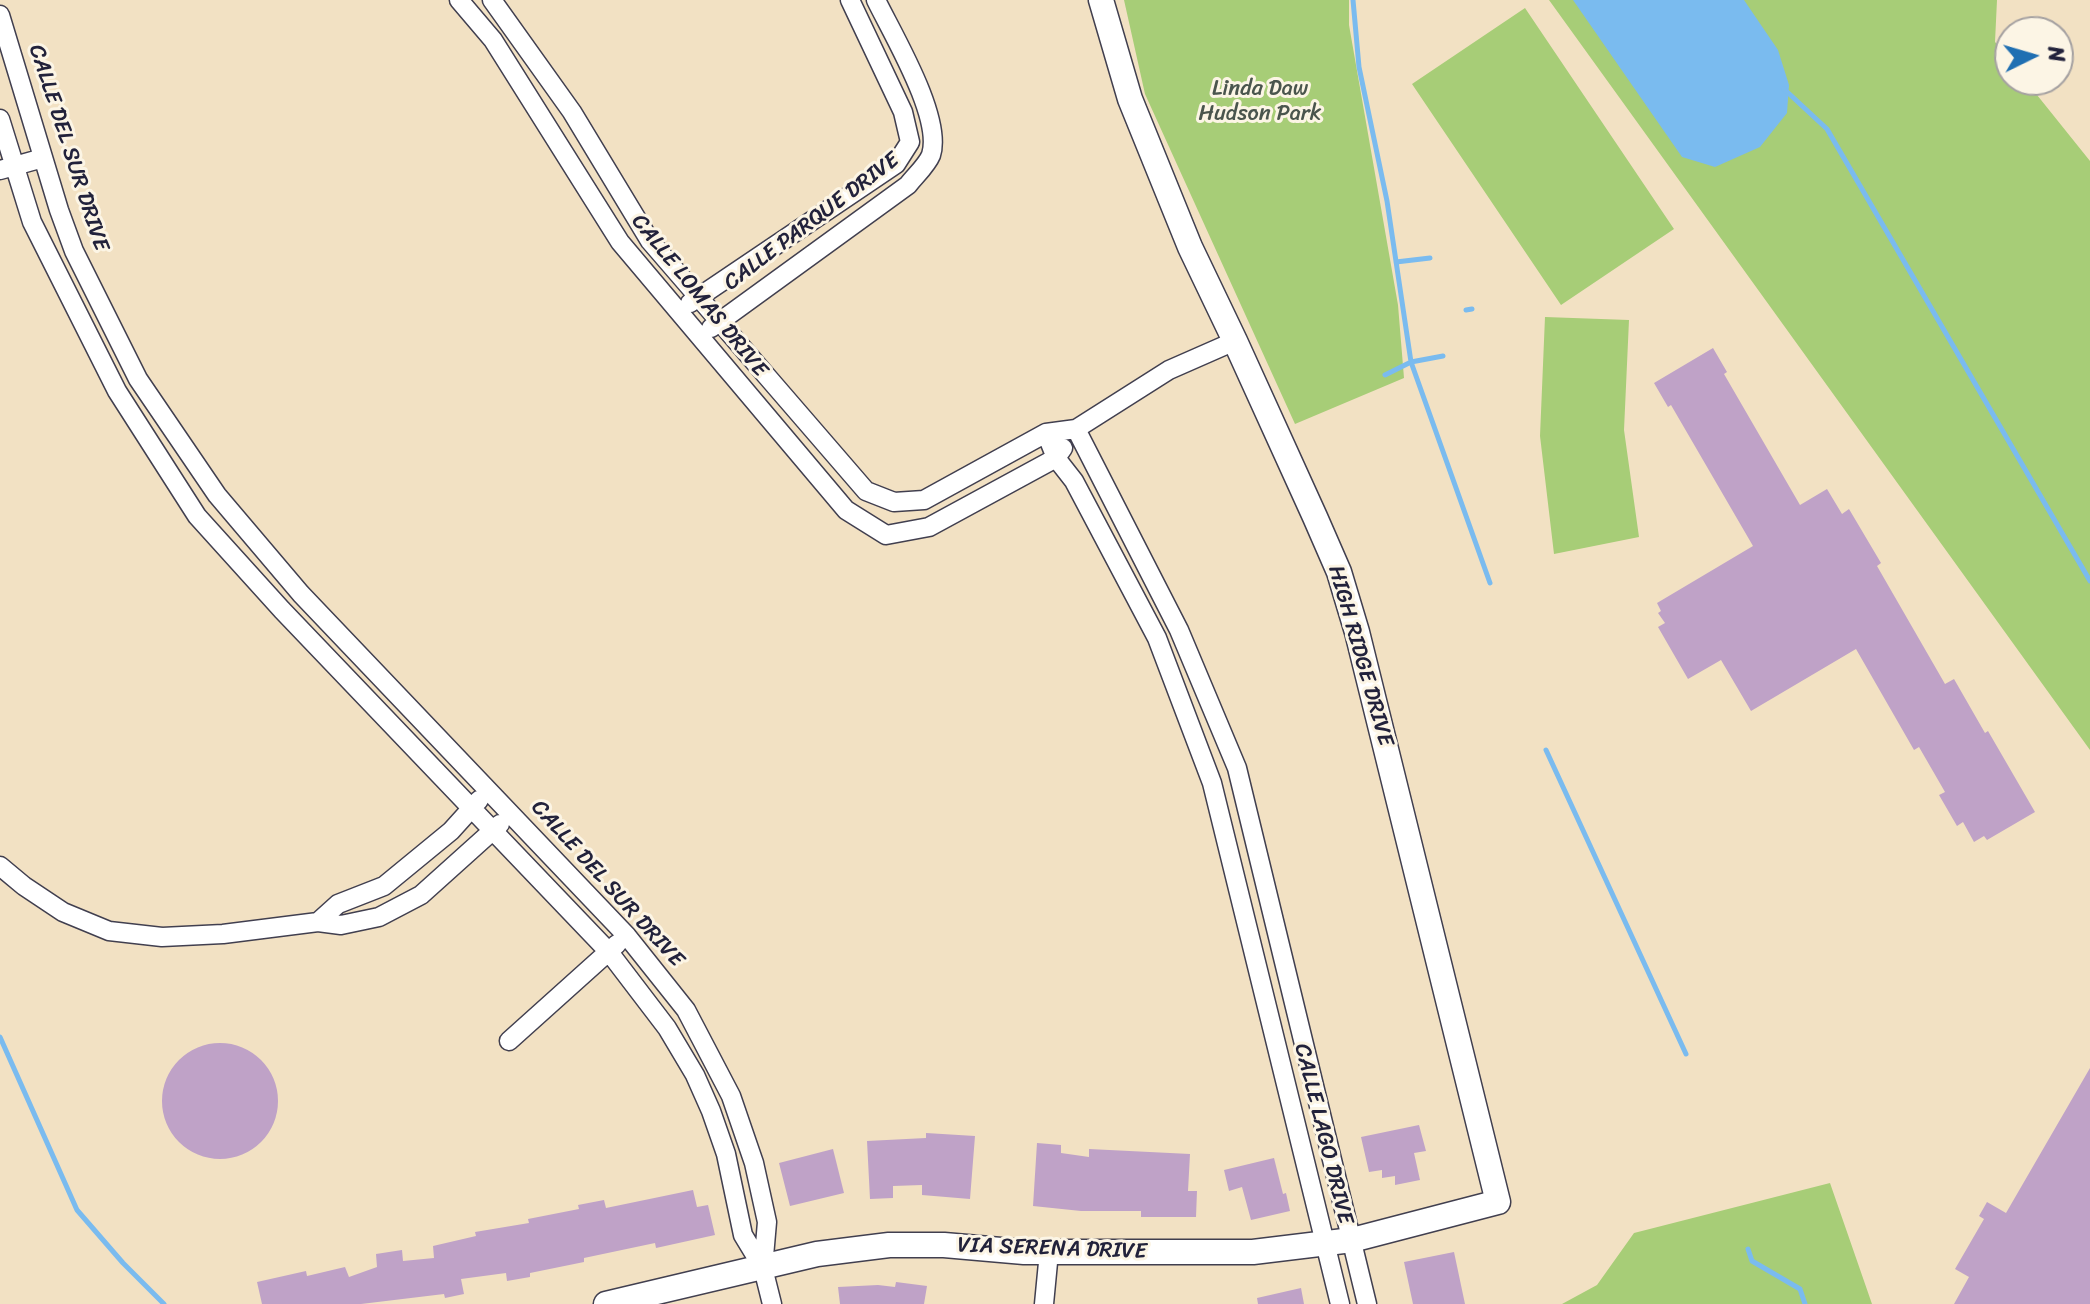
<!DOCTYPE html>
<html>
<head>
<meta charset="utf-8">
<style>
	body { margin:0 }
	#map { position:relative; width:2090px; height:1304px; overflow:hidden; background:#f2e1c3; font-family:Sriracha,sans-serif }
	canvas { display:block }
	.north { position:absolute; left:1994px; top:16px; width:80px; height:80px; box-sizing:border-box; background:#fcf5e5; border:2px solid #a5a1a1; border-radius:50%; rotate:85deg; font-size:22px; font-weight:700; line-height:32px; text-align:center; color:#22223b }
	.north::after { content:''; display:block; margin:auto; width:28px; height:36px; background:#1f6fb2; clip-path:polygon(50% 0,100% 100%,50% 72%,0 100%) }
</style>
</head>
<body>
<div id="map">
<canvas width="2090" height="1304"></canvas>
<div class="north">N</div>
</div>
<script>
const g = document.querySelector('canvas').getContext('2d');
g.lineJoin = 'round';
function fill(path, color) { g.fillStyle = color; g.fill(path, 'evenodd'); }
function strokePath(path, color, width, dash) { g.strokeStyle = color; g.lineWidth = width; g.lineCap = dash ? 'butt' : 'round'; g.setLineDash(dash || []); g.stroke(path); }
function label(font, color, halo, rows, align = 'center') {
  g.font = font + ' Sriracha,sans-serif'; g.lineWidth = 6; g.setLineDash([]); g.textBaseline = 'middle'; g.strokeStyle = halo; g.fillStyle = color; for (const [text, x, y, turn = 0] of rows) {
    g.save(); g.translate(x, y); g.rotate((+turn || 0) * Math.PI / 180); g.textAlign = isNaN(turn) ? turn : align; if (halo) g.strokeText(text, 0, 0); g.fillText(text, 0, 0); g.restore();
  }
}
fill(new Path2D(`
	M1124 0H1349V25L1398 305 1404 378 1295 424 1145 94Z
	M1549 0H1997L1995 42 2010 60V80H2025L2090 161V750Z
	M1525 8 1674 229 1561 305 1412 84Z
	M1545 317 1629 320 1624 430 1639 537 1554 554 1540 436Z
	M1830 1183 1872 1304H1562L1597 1285 1634 1233Z`), '#a7cd77');
fill(new Path2D(`
	M1573 0H1744L1778 50 1789 85 1787 113 1760 147 1715 167 1682 157Z`), '#7abbef');
strokePath(new Path2D(`
	M1353 0 1359 67 1387 201 1411 362 1490 583
	M1784 89 1827 129 2090 581
	M1396 262 1430 258
	M1466 310 1472 309
	M1385 375 1411 362 1443 356
	M1546 750 1686 1054
	M0 1037 77 1210 123 1263 164 1304
	M1748 1249 1752 1261 1800 1289 1805 1304`), '#7abbef', 5);
fill(new Path2D(`
	M1713 348 1727 372 1724 374 1800 505 1827 489 1842 514 1849 509 1881 563 1877 566 1945 684 1954 679 1985 733 1988 731 2035 812 1987 840 1984 836 1974 842 1963 822 1957 826 1939 795 1945 792 1919 747 1914 750 1856 649 1751 711 1721 660 1688 679 1658 627 1665 623 1658 613 1661 611 1657 603 1753 546 1671 405 1668 407 1654 383Z
	M162 1101a58 58 0 1 1 116 0a58 58 0 1 1-116 0Z
	M2090 1068V1304H1954L1969 1277 1955 1269 1984 1219 1979 1216 1987 1202 2006 1213Z
	M1419 1125 1426 1151 1414 1153 1420 1180 1395 1185V1176L1382 1178V1170L1369 1172 1361 1137Z
	M926 1133 975 1136 970 1199 922 1195V1185L893 1186V1198L870 1199 867 1141 926 1138Z
	M1037 1143 1061 1145V1153L1089 1157V1149L1190 1154 1188 1191H1197L1196 1217H1141V1211H1081L1033 1206Z
	M833 1149 844 1193 790 1206 779 1163Z
	M1274 1158 1283 1194 1286 1193 1290 1211 1251 1220 1242 1187 1229 1191 1224 1170Z
	M693 1190 697 1207 708 1205 715 1235 656 1248 655 1243 584 1258V1262L530 1273V1277L507 1281 506 1273 461 1279 464 1294 445 1298 444 1294 361 1304H262L257 1282 306 1271 307 1276 345 1267 349 1277 377 1267 376 1254 402 1250 403 1261 434 1258 433 1246 476 1236 475 1232 529 1223 528 1219 579 1209 578 1205 604 1200 606 1208Z
	M1454 1252 1465 1304H1413L1404 1262Z
	M896 1282 927 1286 924 1304H840L838 1287 878 1285 895 1287Z
	M1301 1288 1304 1304H1258L1257 1298Z`), '#bfa2c7');
const street = new Path2D(`
	M459 0 493 40 620 242 846 510 886 535 929 527 1056 458 1063 448
	M492 0 572 112 650 241 866 491 894 502 924 500 1046 433 1076 429 1169 370 1235 341
	M0 15 59 210 74 251 138 379 217 495 301 594 627 936 686 1010 731 1096 754 1163 767 1222 763 1268
	M0 119 32 222 117 391 197 516 282 610 609 952 667 1028 695 1075 711 1111 726 1154 743 1235 763 1268 772 1304
	M0 170 43 158
	M690 303 896 164 910 142 903 112 850 0
	M711 328 908 185C915 176 927 165 931 155 943 118 893 35 876 0
	M1076 429 1179 630 1237 768 1367 1304
	M1046 433 1056 458 1074 481 1157 638 1212 783 1340 1304
	M0 866 24 886 63 912 109 931 162 937 223 934 318 922 341 925 379 917 421 895 500 824
	M318 922 338 904 384 886 451 831 479 800
	M509 1041 617 944
	M1044 1304 1049 1252`);
const secondary = new Path2D(`
	M606 1304 817 1254 889 1245H944L1024 1252H1253L1352 1240 1498 1202 1357 632 1339 572 1315 517 1235 341 1190 247 1130 99 1101 0`);
strokePath(street, '#413f4f', 21);
strokePath(secondary, '#413f4f', 27);
strokePath(street, '#fff', 18);
strokePath(secondary, '#fff', 24);
label('22px', '#4a554d', '#fcf5e5', [
	["Linda Daw",1260,89],
	["Hudson Park",1260,114]
]);
label('22px', '#22223b', '#fcf5e5', [
	["CALLE DEL SUR DRIVE",68,148,72],
	["CALLE PARQUE DRIVE",812,222,-37],
	["CALLE LOMAS DRIVE",699,296,51],
	["HIGH RIDGE DRIVE",1360,656,74],
	["CALLE DEL SUR DRIVE",607,884,48],
	["CALLE LAGO DRIVE",1323,1134,76],
	["VIA SERENA DRIVE",1052,1249,2]
]);
</script>
</body>
</html>
